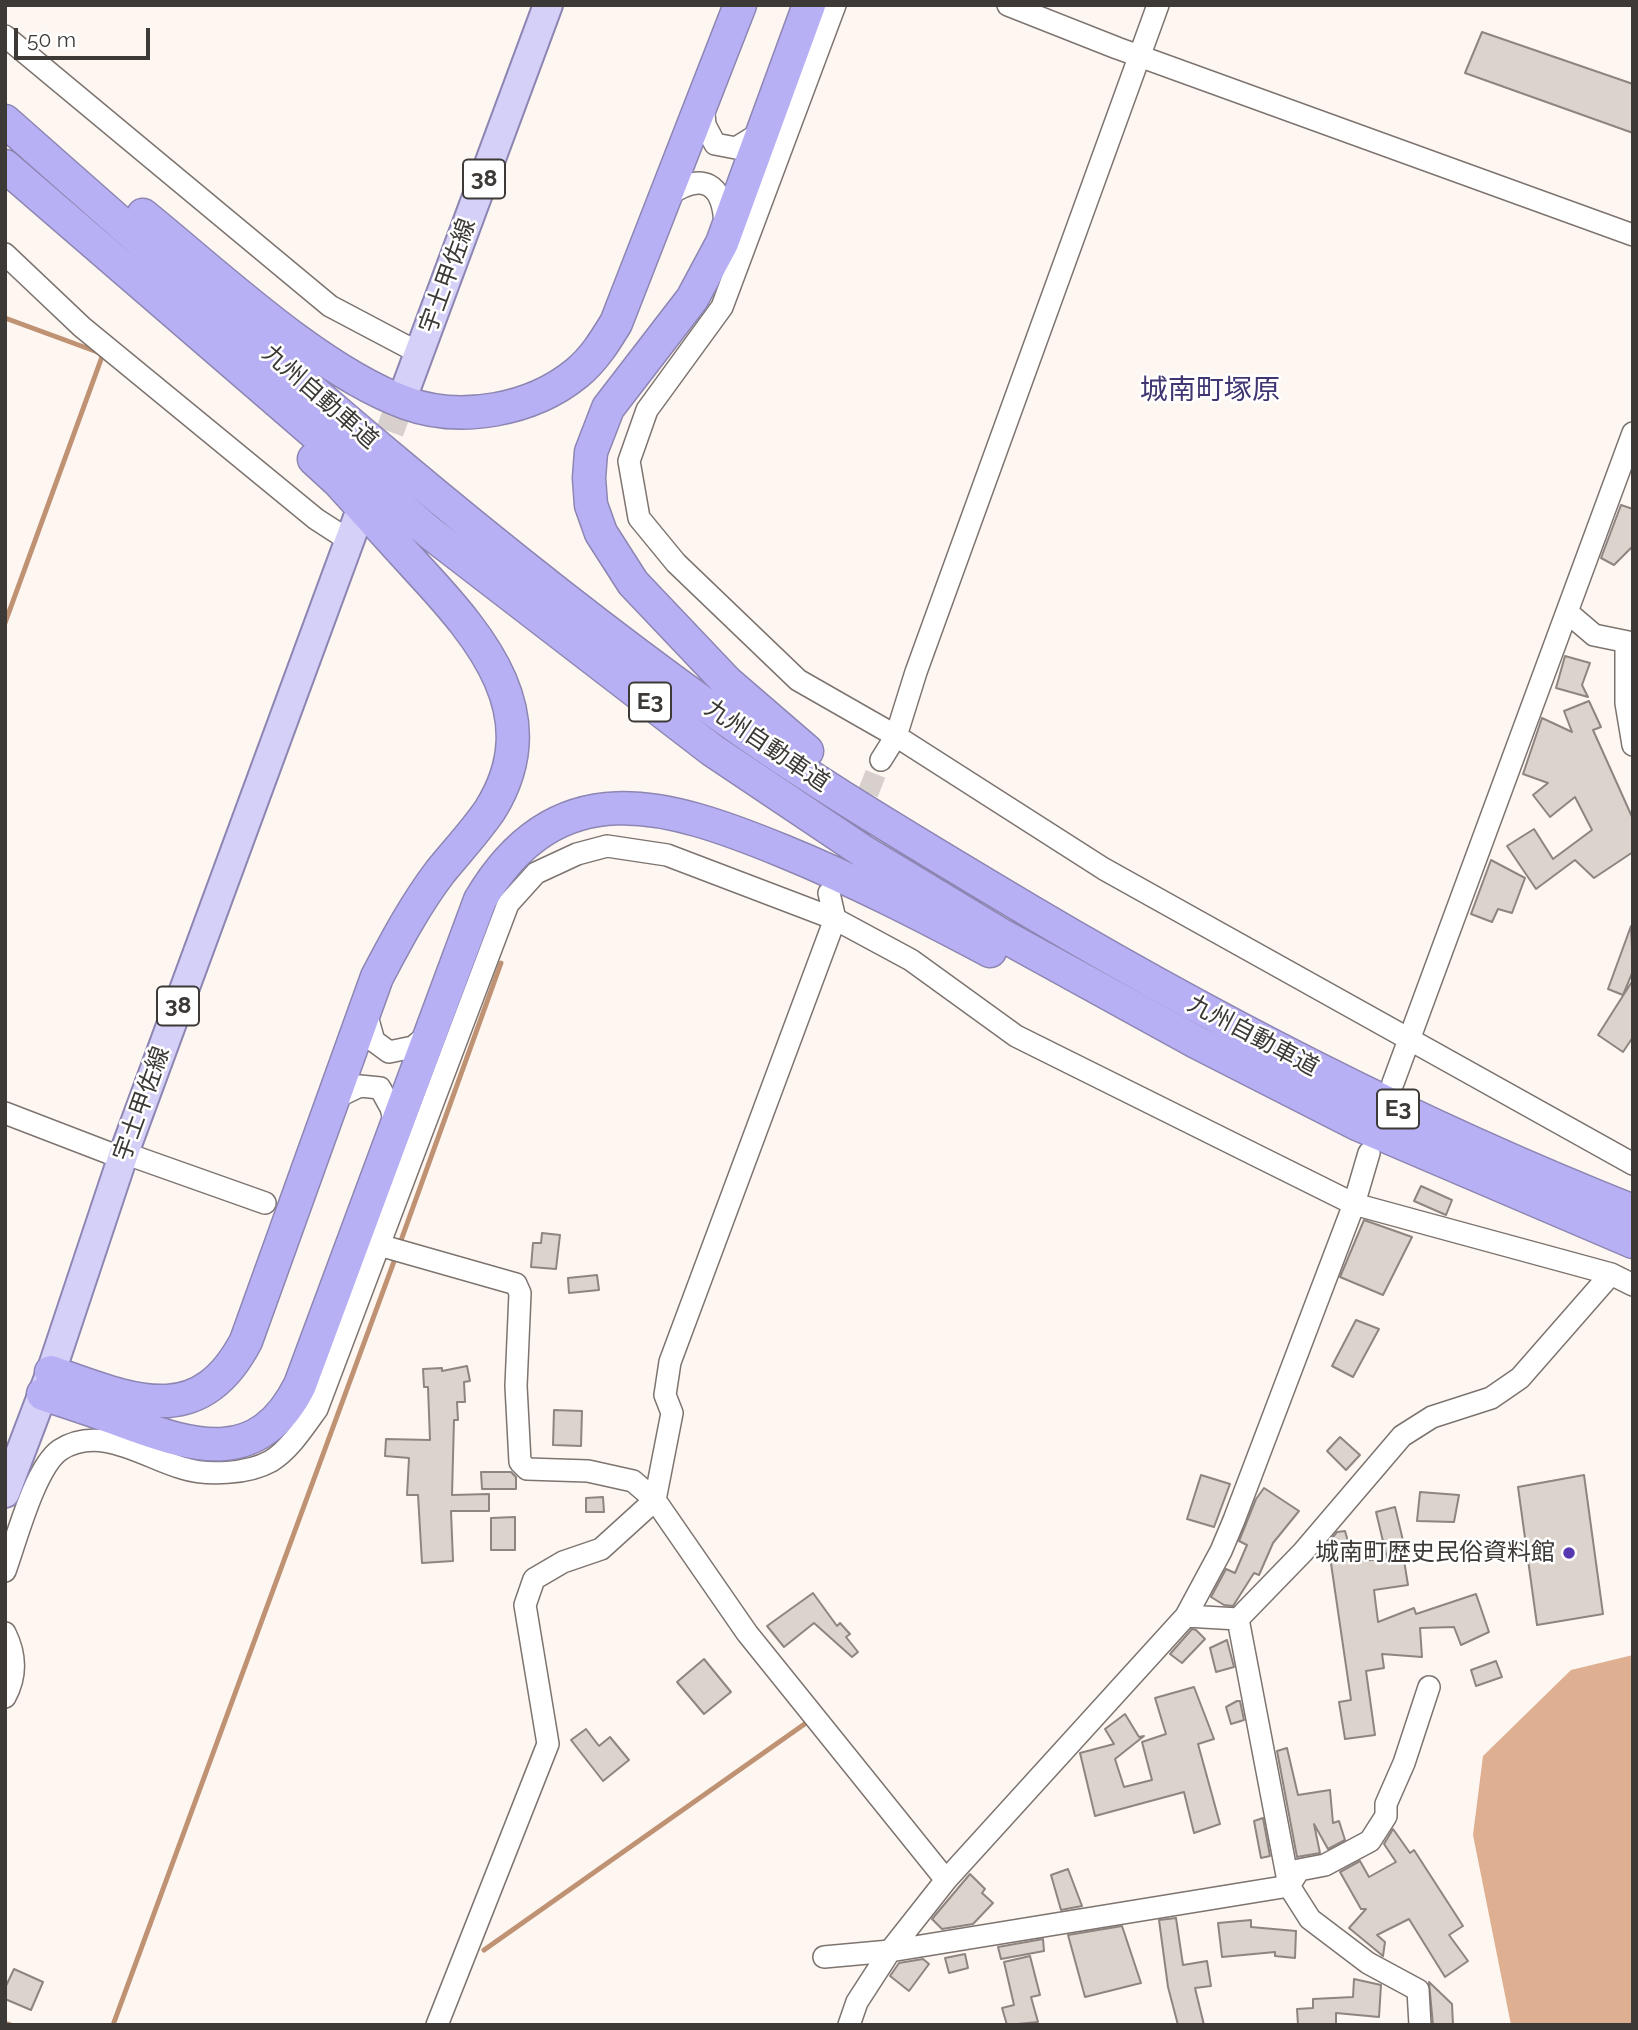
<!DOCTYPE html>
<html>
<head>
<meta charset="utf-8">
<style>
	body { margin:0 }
	#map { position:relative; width:1638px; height:2030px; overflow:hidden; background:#fef6f1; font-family:Raleway,sans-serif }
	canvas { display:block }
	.frame { position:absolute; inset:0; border:7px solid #3c3936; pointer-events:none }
	.scale { position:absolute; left:14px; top:28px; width:136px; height:32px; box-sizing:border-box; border:4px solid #3c3936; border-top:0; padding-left:9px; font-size:21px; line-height:24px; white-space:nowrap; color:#3c3936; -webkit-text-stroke:5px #fff; paint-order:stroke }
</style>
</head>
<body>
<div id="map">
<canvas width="1638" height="2030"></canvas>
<div class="frame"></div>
<div class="scale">50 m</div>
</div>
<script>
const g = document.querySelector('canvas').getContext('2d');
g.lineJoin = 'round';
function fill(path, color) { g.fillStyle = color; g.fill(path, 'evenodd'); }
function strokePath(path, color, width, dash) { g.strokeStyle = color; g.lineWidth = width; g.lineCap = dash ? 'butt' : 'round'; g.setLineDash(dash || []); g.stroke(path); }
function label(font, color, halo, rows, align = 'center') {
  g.font = font + ' Raleway,"Noto Sans JP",sans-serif'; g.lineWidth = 5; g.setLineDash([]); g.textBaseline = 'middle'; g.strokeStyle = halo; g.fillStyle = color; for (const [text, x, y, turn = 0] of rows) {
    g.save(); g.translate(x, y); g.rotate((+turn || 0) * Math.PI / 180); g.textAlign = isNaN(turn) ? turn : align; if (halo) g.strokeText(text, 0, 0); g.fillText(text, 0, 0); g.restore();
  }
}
fill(new Path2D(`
	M1633 1655V2025H1511L1473 1835 1483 1756 1571 1670Z`), '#deaf90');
strokePath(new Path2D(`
	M5 318 103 354 5 623
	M399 1246 501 963
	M484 1950 806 1723
	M5 2023 11 2025
	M113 2025 396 1256`), '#bf9273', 5);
const building = new Path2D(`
	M1482 32 1633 84V133L1465 73Z
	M1621 505 1633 509V546L1614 565 1601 558Z
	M1565 656 1590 663 1582 685 1588 697 1556 688Z
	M1589 701 1601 727 1593 730 1633 819V852L1594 878 1575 860 1536 889 1507 846 1534 829 1553 859 1592 830 1575 797 1550 817 1533 795 1548 783 1523 774 1542 718 1572 732 1564 711Z
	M1491 860 1525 878 1512 913 1498 909 1492 922 1471 914Z
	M1631 926 1633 971 1623 995 1608 989Z
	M1633 980V1037L1623 1052 1598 1035Z
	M1421 1186 1452 1200 1446 1215 1414 1201Z
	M1364 1220 1412 1237 1383 1295 1340 1277Z
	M542 1233 560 1235 556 1269 531 1267 533 1243H541Z
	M597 1275 599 1290 569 1293 568 1278Z
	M1356 1320 1379 1329 1353 1377 1332 1366Z
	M467 1366 470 1381 464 1382 465 1402H457L458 1420H454L452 1495 489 1494V1511H451L453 1561 422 1563 418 1495H407L409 1458 385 1456 386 1439 430 1440 428 1387H424L423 1369 442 1368V1371Z
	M554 1410 582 1411 581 1446 553 1445Z
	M1340 1437 1360 1455 1346 1470 1327 1451Z
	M481 1472H511L516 1477V1489H482Z
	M1201 1475 1230 1484 1214 1527 1187 1519Z
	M1584 1475 1603 1614 1537 1625 1518 1487Z
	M1264 1488 1299 1511 1273 1543 1259 1575 1254 1573 1233 1606 1224 1605 1211 1597 1226 1569 1235 1573 1247 1545 1239 1541 1256 1499Z
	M1420 1492 1459 1495 1454 1522 1417 1521Z
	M603 1497 604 1512H586V1498Z
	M1395 1507 1406 1553 1403 1554 1408 1585 1374 1590 1378 1622 1414 1608 1416 1614 1476 1594 1489 1632 1461 1645 1454 1627 1420 1628 1422 1657 1382 1654 1384 1668 1366 1671 1375 1735 1345 1739 1339 1702 1351 1700 1328 1543 1337 1532 1345 1531 1354 1562 1387 1558 1376 1512Z
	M515 1517V1550H491V1518Z
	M813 1593 837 1626 840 1623 850 1634 846 1637 858 1652 852 1657 814 1623 784 1647 767 1626Z
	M1192 1629 1196 1630 1205 1639 1182 1663 1170 1654Z
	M1227 1640 1234 1667 1216 1672 1210 1648Z
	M704 1659 731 1692 704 1714 677 1682Z
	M1496 1661 1502 1677 1476 1686 1471 1670Z
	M1194 1687 1214 1739 1198 1744 1220 1824 1194 1833 1184 1792 1095 1816 1080 1753 1114 1744 1105 1729 1125 1714 1139 1737 1144 1736 1115 1759 1124 1787 1152 1780 1142 1742 1166 1734 1155 1698Z
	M1237 1701H1240L1244 1720 1231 1724 1226 1707Z
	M586 1729 599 1746 610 1737 629 1760 603 1781 571 1740Z
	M1287 1748 1298 1795 1330 1790 1333 1823 1339 1821 1345 1840 1328 1849 1314 1824 1320 1853 1297 1857 1277 1751Z
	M1263 1818 1270 1856 1261 1858 1254 1821Z
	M1393 1829 1410 1853 1414 1850 1463 1926 1449 1935 1468 1961 1445 1977 1409 1919 1377 1935 1385 1942 1383 1956 1349 1928 1366 1909H1361L1340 1872 1360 1861 1369 1877 1396 1862 1384 1844Z
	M1068 1869 1082 1906 1061 1910 1051 1875Z
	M970 1874 985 1889 982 1893 993 1903 973 1924 942 1929 932 1919Z
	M1176 1918 1183 1965 1207 1961 1211 1986 1195 1988 1204 2025H1178L1168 1987 1159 1920Z
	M1251 1920V1927L1296 1931 1295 1958 1275 1956V1952L1222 1957 1218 1923Z
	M1122 1926 1141 1983 1085 1997 1068 1935Z
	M1043 1939 1044 1951 1001 1959 998 1947Z
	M965 1954 968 1968 949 1973 945 1958Z
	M1030 1956 1040 1995 1031 1997 1038 2022 1007 2025 1002 2008 1014 2005 1004 1962Z
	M923 1959 929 1964 909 1991 890 1976 899 1963Z
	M14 1969 43 1982 31 2010 5 1999V1988Z
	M1354 1979 1381 1985 1379 2017 1336 2013V2025H1298L1297 2009 1313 2008V1999L1353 1997Z
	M1429 1982 1452 2004 1453 2025H1433Z`);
fill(building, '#dcd3cd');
strokePath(building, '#8e8580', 2);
strokePath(new Path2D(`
	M845 851 881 760`), '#d7d0cc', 21, [21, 10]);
strokePath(new Path2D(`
	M375 471 406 388`), '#d7d0cc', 28, [28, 14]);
const minor = new Path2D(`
	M835 5 722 307 647 410 629 461 639 518 676 563 798 680 896 736 1104 869 1633 1164
	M1008 5 1117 48 1633 235
	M5 36 330 306 419 353
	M703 104 705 125 715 144 736 148 762 132
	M667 196C703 171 723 183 725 225
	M5 254 82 327 316 519 350 541
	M1567 612 1594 635 1633 643
	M1626 642V703L1633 745
	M881 760 896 736 916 672 1158 5
	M366 1013 374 1041 389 1052 413 1047 430 1033
	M1393 1083 1633 433
	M335 1098 360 1086 380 1088 391 1108 396 1127
	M5 1113 122 1158
	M124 1153 265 1203
	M379 1245 516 1284 520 1293 516 1386 520 1462 527 1469 588 1471 633 1481 655 1500 747 1633 946 1880
	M5 1571C16 1541 35 1467 60 1450 100 1424 144 1457 182 1468 207 1476 248 1474 271 1461 290 1449 304 1427 317 1409L508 904 536 873 577 854 607 846 667 855 835 919 911 960 1016 1036 1354 1204 1611 1274 1633 1285
	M1186 1616 1238 1619
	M1238 1619 1303 1552 1402 1436 1432 1417 1491 1398 1520 1378 1611 1274
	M1238 1619 1289 1886 1310 1919 1368 1963 1418 1990 1420 2025
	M5 1633C16 1655 17 1675 5 1697
	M824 1957 890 1951 1289 1886 1299 1870 1325 1865 1370 1841 1386 1816V1804L1404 1763 1429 1687
	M437 2025 548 1744 525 1605 534 1579 563 1562 601 1549 655 1500 672 1413 665 1395 670 1362 835 919 829 893
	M849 2025 857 2002 890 1951 946 1880 1186 1616 1221 1551 1234 1520 1354 1204 1369 1153`);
const major = new Path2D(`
	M406 388 548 5
	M5 1493 51 1372 124 1153 357 520`);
const highway = new Path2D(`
	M5 121C235 324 463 531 713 710 801 774 895 830 988 886 1195 1011 1408 1122 1633 1211
	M5 166 429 532 712 750 864 852 998 933 1196 1042 1357 1124 1633 1242
	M143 215C217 275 318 371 406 403 461 423 532 410 577 373 594 359 605 341 616 323L740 5
	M807 751 727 682 633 583 601 533 591 505 589 478 591 452 608 408 692 299 722 243 809 5
	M51 1372C129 1399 198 1433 246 1341L377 977C396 941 415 905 440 872 457 851 475 832 490 810 549 716 482 638 420 571 393 541 365 511 338 481L314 459
	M43 1394C70 1403 98 1412 125 1422 196 1448 259 1467 300 1385L480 900C557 769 666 803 783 851 854 880 922 915 990 951`);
strokePath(minor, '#7d746f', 24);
strokePath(major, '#8d86b2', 32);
strokePath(highway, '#8d86b2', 35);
strokePath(minor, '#fff', 21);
strokePath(major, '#d4d0f8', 28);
strokePath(highway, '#b8b0f4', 32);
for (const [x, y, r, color] of [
	[1569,1553,7,"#5838b0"]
]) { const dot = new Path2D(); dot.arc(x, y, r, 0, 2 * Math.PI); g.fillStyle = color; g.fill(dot); strokePath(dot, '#fff', 2.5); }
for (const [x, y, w] of [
	[484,179,42],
	[650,702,42],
	[178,1006,42],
	[1398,1109,42]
]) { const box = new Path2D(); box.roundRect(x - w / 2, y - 19.5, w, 39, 5); g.fillStyle = '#fff'; g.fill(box); strokePath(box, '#3c3936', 2); }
label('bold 23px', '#3c3936', null, [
	["38",484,179],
	["E3",650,702],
	["38",178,1006],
	["E3",1398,1109]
]);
label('24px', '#3c3936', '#fff', [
	["宇土甲佐線",448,276,-70],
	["九州自動車道",320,397,41],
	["九州自動車道",767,746,34],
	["九州自動車道",1253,1036,28],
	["宇土甲佐線",142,1104,-70]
]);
label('24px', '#3c3936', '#fff', [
	["城南町歴史民俗資料館",1555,1553]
], 'right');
label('28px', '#413672', '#fff', [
	["城南町塚原",1210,391]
]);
</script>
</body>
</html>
